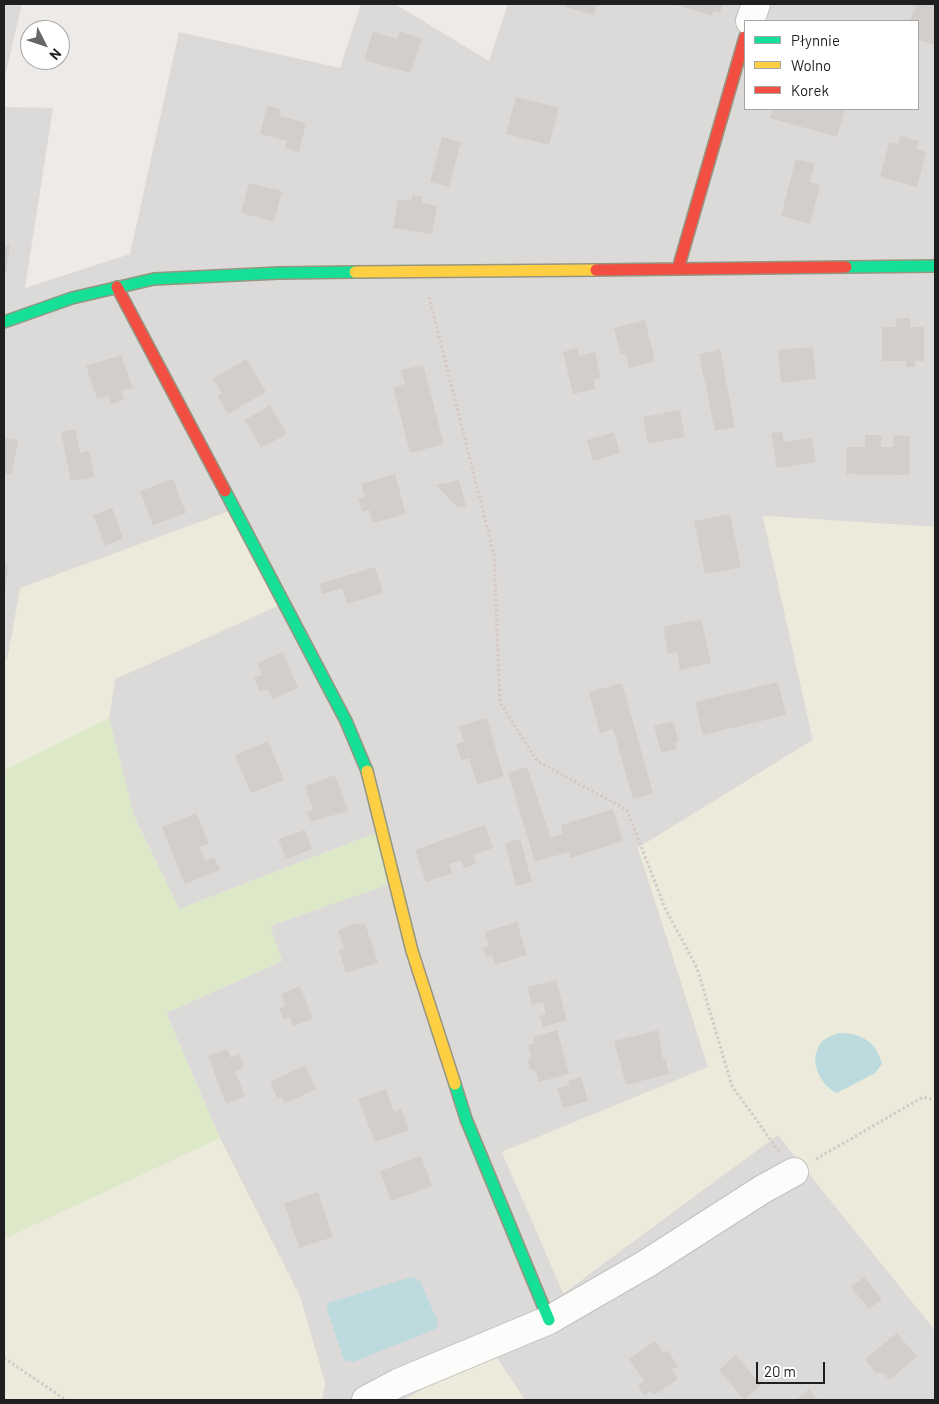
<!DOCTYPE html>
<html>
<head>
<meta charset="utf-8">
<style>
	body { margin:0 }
	#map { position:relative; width:939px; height:1404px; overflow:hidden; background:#edeae7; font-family:Barlow,sans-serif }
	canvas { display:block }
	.frame { position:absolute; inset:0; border:5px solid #1f1f1f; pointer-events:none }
	.legend { position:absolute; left:744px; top:20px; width:175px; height:90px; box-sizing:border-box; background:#fff; border:1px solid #a5a5a5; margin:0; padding:6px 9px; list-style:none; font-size:15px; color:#1f1f1f }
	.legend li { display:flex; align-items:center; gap:10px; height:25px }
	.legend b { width:25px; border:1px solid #a5a5a5 }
	.north { position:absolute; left:20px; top:20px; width:50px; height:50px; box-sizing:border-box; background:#fff; border:1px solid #a5a5a5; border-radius:50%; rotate:131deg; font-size:14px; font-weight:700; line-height:20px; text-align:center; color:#1f1f1f }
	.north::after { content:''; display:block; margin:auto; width:18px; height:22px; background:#676665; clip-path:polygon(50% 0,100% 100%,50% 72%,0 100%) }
	.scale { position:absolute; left:756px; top:1362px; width:69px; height:22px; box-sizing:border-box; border:2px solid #1f1f1f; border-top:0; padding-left:6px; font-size:15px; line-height:18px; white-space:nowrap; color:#1f1f1f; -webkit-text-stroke:4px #fff; paint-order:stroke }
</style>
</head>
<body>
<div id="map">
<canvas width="939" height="1404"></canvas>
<div class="frame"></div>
<ul class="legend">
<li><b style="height:6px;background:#16e098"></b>Płynnie</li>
<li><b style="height:6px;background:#ffcf43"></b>Wolno</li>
<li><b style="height:6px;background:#f24e42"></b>Korek</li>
</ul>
<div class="north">N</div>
<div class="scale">20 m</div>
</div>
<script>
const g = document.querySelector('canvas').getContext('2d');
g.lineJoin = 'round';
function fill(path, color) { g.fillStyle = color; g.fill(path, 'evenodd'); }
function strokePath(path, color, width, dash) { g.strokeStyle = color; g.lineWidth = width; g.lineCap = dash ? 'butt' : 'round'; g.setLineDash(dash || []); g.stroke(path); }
fill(new Path2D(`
	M4 4H22L4 81Z
	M361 4H395L489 61 508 4H935V527L763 516 813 740 638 848 709 1067 502 1152 564 1293 777 1134 935 1330V1400H525L492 1351 404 1400H322L325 1383 300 1297 220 1138 166 1013 282 961 270 926 394 882 381 831 179 909 134 816 109 718 115 679 284 603 4 660V107L53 108 25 288 130 254 179 32 340 68ZM745 21H918V109H745Z`), '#dcdad9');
fill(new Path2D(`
	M235 509 284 603 115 679 109 718 4 770V660L7 661 20 588Z
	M763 516 935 527V1330L778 1135 563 1293 502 1152 708 1067 638 848 813 740Z
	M220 1138 300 1297 325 1383 321 1400H4V1239Z
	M492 1351 525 1400H404Z`), '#ecebdb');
fill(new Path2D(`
	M109 718 134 816 179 909 381 831 395 882 270 926 282 961 166 1013 220 1138 4 1239V770Z`), '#dde8c8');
fill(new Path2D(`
	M839 1033C861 1033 876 1041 882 1064L875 1073 837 1093C821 1086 809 1063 819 1046 823 1038 831 1036 839 1033Z
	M411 1277 420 1281 438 1322 436 1329 353 1362 344 1360 327 1309 328 1303Z`), '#bddbde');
fill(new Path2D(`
	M566 4H597L594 15 565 7Z
	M675 4H723L720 13 714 11 712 16Z
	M916 4H935V45L918 40V21H910Z
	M400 31 422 39 410 73 364 60 373 32 397 39Z
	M516 97 559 108 549 145 506 134Z
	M267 106 281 109 280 116 306 123 299 152 285 148 287 141 260 134Z
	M773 109H845L837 137 770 118Z
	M900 136 919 141 917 149 926 152 917 187 880 177 889 142 898 144Z
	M442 137 461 142 449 187 430 182Z
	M796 159 815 164 810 182 820 185 810 224 781 216Z
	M249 183 282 191 274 222 241 213Z
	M412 195 422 197V203L437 206 432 234 393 228 398 199 412 201Z
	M4 245 10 246 6 272 4 271Z
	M896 318H910V327H924V361H915V367H906V361H882V327H896Z
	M645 320 655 361 629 368 626 354 621 355 614 328Z
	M813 347 816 379 781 383 778 350Z
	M578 348 579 356 595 352 601 378 593 380 595 389 573 394 563 352Z
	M720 349 735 427 715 431 699 354Z
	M121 355 133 388 121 391 124 400 111 404 108 396 97 399 86 366Z
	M246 359 266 392 228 414 217 396 222 393 213 379Z
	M423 365 444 444 410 453 393 387 405 384 401 370Z
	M270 405 287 434 261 448 245 420Z
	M680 410 685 437 648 444 643 417Z
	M75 429 80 453 89 451 95 477 71 481 61 432Z
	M614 432 620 453 593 461 587 440Z
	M782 432 784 442 812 438 816 462 777 468 771 433Z
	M865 435H882L881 447H893L894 435 910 436 909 475 846 474 847 447H865Z
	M4 438 18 440 12 474 4 473Z
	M395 474 406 514 373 523 369 510 362 512 358 499 365 497 361 484Z
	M173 479 186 513 153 525 140 491Z
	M459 480 466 506 458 508 436 485Z
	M112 508 123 538 105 546 93 515Z
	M730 514 741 567 705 574 694 521Z
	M4 564 9 565 5 589H4Z
	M375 567 383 593 347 604 342 588 322 594 319 584Z
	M701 619 711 663 680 670 677 652 668 654 663 627Z
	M283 652 298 688 272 699 268 689 260 692 254 678 262 675 257 663Z
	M778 682 786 715 703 735 695 702Z
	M622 683 653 793 633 799 613 729 600 733 589 692Z
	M487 718 504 777 477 784 469 758 461 760 456 744 464 742 459 726Z
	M673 721 679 741 676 742 677 749 661 753 654 726Z
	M268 741 284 780 251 793 235 755Z
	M527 767 551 838 563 834 561 825 613 809 623 841 570 858 569 852 535 862 508 773Z
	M335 775 348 811 311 822 307 812 313 810 305 786Z
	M196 813 209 844 199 847 205 861 214 857 220 870 185 884 162 827Z
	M485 825 493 848 473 855 476 864 464 868 461 860 449 864 452 873 426 882 415 850Z
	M305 830 312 849 286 859 278 839Z
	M520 839 532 882 516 886 505 843Z
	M517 922 527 955 495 965 492 955 486 957 483 948 489 946 485 932Z
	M355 923V925L365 923 378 963 346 973 339 950 344 948 338 931Z
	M556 980 567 1020 543 1027 539 1016 546 1014 543 1002 532 1005 527 987Z
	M300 986 313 1019 293 1026 290 1017 284 1020 279 1008 285 1006 281 994Z
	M557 1030 569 1074 539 1082 536 1072 530 1069 528 1061 531 1056 528 1045 535 1043 533 1037Z
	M658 1030 663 1059 665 1058 669 1074 626 1085 614 1041Z
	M227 1049 231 1058 239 1054 244 1067 235 1071 245 1096 226 1104 208 1056Z
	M305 1065 316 1089 285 1104 282 1097 278 1099 270 1082Z
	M581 1077 588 1101 563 1108 557 1088 569 1085 568 1081Z
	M386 1089 394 1112 401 1109 409 1130 375 1142 358 1099Z
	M421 1156 432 1186 391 1201 380 1171Z
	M318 1192 333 1237 299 1248 284 1203Z
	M864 1277 882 1299 869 1309 851 1287Z
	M897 1333 917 1357 889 1380 883 1373H876L865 1359Z
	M655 1341 663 1353 667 1350 678 1366 672 1370 678 1379 654 1395 651 1391 644 1395 638 1386 644 1381 629 1359Z
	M736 1355 761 1385 744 1400 719 1370Z
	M809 1389 818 1400H796Z`), '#d2cecc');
const street = new Path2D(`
	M750 21 756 4
	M366 1400 398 1383 549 1320 646 1264 763 1189 794 1172`);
const fast = new Path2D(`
	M846 267 935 266
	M4 322 72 298 154 279 279 273 355 272
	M225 491 346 721 367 771
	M455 1084 466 1119 549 1320`);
const slow = new Path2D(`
	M355 272 596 270
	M367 771 412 951 455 1084`);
const jam = new Path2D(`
	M678 269 745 37
	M596 270 846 267
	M117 287 225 491`);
strokePath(street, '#c3c1c0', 30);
strokePath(fast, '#969580', 14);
strokePath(slow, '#969580', 14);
strokePath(jam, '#969580', 14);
strokePath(new Path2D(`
	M429 297 494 554 500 702 537 761 627 810 665 908 697 968 732 1086 780 1153
	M816 1159 923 1097 935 1100
	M4 1358 66 1400`), '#d6c8c7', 3, [2.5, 2.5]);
strokePath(street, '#fcfcfb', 28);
strokePath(fast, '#16e098', 11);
strokePath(slow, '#ffcf43', 11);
strokePath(jam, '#f24e42', 11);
</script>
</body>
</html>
